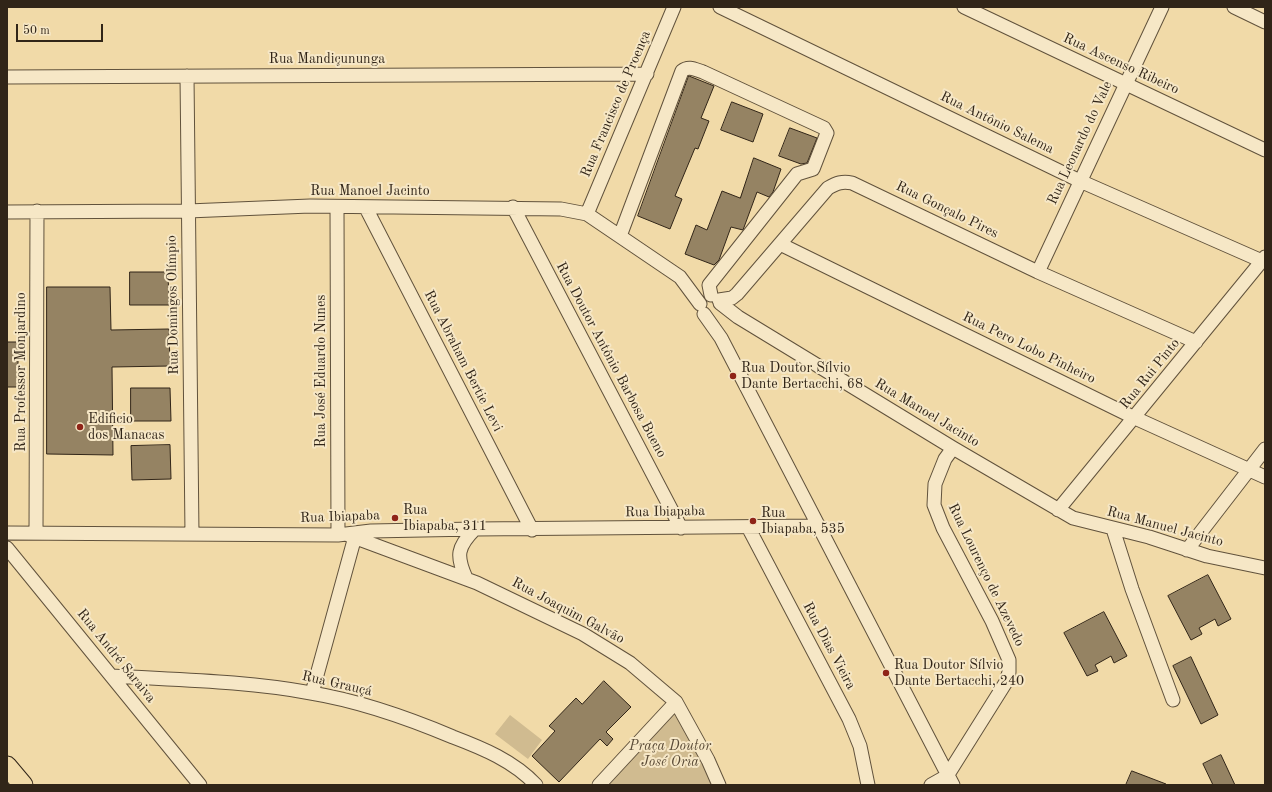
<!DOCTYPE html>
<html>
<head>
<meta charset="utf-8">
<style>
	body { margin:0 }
	#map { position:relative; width:1272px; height:792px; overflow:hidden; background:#f1daa8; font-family:"Old Standard TT",serif }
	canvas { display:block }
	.frame { position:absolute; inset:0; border:8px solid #312518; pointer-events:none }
	.scale { position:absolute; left:16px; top:24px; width:87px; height:18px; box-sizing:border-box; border:2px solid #312518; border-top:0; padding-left:5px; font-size:12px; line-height:14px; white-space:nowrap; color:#312518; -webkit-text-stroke:3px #f6e7c6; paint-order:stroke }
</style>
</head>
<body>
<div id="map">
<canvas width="1272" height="792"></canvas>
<div class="frame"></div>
<div class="scale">50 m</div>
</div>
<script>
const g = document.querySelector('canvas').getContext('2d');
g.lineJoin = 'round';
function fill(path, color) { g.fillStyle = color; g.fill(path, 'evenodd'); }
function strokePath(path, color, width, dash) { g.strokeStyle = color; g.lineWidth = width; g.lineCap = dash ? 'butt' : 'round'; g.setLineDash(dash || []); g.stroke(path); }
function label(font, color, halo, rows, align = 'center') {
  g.font = font + ' "Old Standard TT",serif'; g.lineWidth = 4; g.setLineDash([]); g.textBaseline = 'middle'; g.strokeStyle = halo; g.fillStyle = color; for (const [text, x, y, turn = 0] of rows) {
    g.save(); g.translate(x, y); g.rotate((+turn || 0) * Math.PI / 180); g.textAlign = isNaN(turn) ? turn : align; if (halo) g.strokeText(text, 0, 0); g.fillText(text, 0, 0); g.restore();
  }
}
fill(new Path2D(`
	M675 703 717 785H599Z
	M510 715 542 740 528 759 495 734Z`), '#d0bb90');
const building = new Path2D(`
	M689 76 714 86 701 118 709 121 698 149 695 148 675 196 682 199 670 229 638 216Z
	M732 102 763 114 753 142 721 130Z
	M790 128 817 138 807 163 801 164 779 156Z
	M754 158 781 169 773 192 769 197 757 192 743 230 731 227 719 260 714 265 685 254 696 225 707 230 722 191 740 198Z
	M130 272H168L169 305H130Z
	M47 287H110L111 330 169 329 170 366 112 367 113 455 47 454Z
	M7 342H18V387H7Z
	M131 388H170L171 421H131Z
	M170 445 171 479 132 480 131 446Z
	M1208 575 1231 619 1218 626 1215 619 1199 628 1202 634 1191 640 1168 596Z
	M1104 612 1127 656 1114 663 1111 656 1095 665 1098 671 1087 676 1064 633Z
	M1191 657 1218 715 1201 724 1173 666Z
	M604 681 631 707 606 732 613 739 607 746 600 739 559 782 532 756 555 731 549 726 576 698 582 704Z
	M1221 755 1235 785H1213L1203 764Z
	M1132 771 1166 784V785H1126Z`);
fill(building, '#958363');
strokePath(building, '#312518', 1);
const minor = new Path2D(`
	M720 7 1080 181 1262 261
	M964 7 1265 150
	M1234 7 1265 22
	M187 76 192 534
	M7 77 647 74
	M337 207 338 535
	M513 207 681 528
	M366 208 532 530
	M7 212 188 211 310 206 561 209 587 214 680 277 700 304
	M587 214 674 7
	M620 236 682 71C689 65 696 70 703 72L824 128 827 133 813 169 797 174 709 285 711 295
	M780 244 1135 418 1265 477
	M1038 272 1162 7
	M719 300 732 298 737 294 828 188C837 183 842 181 852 183L1038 272 1196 342
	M720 303 738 317 953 448 1073 518 1149 537 1207 556 1265 568
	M704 314 721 338 953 785
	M1058 510 1265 257
	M748 527 849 719 860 746 868 785
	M1113 529 1132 589 1173 700
	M7 533 338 535 371 531 475 529 819 526
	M36 533 37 211
	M348 535 477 583 583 634 630 663 676 702 708 760 719 785
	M7 548 200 785
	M1187 550 1265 449
	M466 578C456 556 457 547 475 529
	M112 676C179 680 246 681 311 693 360 701 408 718 453 737 482 748 514 761 536 785
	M312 693 356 533
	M599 785 676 702
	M931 785 947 776 1006 682 1009 672V660L992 621 943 528 934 505 935 484 945 459 953 448`);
const highway = new Path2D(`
	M7 766 23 785`);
strokePath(minor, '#61523c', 15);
strokePath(highway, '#312518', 21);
strokePath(minor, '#f6e7c6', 13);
strokePath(highway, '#f1daa8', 19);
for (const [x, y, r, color] of [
	[733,376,4,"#8f2418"],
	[80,427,4,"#8f2418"],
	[395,518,4,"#8f2418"],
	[753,521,4,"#8f2418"],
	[886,673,4,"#8f2418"]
]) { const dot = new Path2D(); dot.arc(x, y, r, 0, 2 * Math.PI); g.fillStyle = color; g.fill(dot); strokePath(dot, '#f6e7c6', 1.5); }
label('14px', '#312518', '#f6e7c6', [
	["Rua Mandiçununga",327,59],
	["Rua Ascenso Ribeiro",1121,64,25],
	["Rua Francisco de Proença",616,104,-67],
	["Rua Antônio Salema",997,123,26],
	["Rua Leonardo do Vale",1080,143,-65],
	["Rua Manoel Jacinto",370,191],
	["Rua Gonçalo Pires",947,210,26],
	["Rua Domingos Olímpio",173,305,-91],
	["Rua Pero Lobo Pinheiro",1029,348,26],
	["Rua Doutor Antônio Barbosa Bueno",611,360,62],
	["Rua Abraham Bertie Levi",463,361,63],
	["Rua José Eduardo Nunes",321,371,-90],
	["Rua Professor Monjardino",21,372,-90],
	["Rua Rui Pinto",1150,374,-51],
	["Rua Manoel Jacinto",927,413,31],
	["Rua Ibiapaba",665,512,-1],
	["Rua Ibiapaba",340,517,-2],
	["Rua Manuel Jacinto",1165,527,15],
	["Rua Lourenço de Azevedo",986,575,64],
	["Rua Joaquim Galvão",568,611,28],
	["Rua Dias Vieira",829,646,62],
	["Rua André Saraiva",116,656,51],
	["Rua Grauçá",337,684,13]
]);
label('14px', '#312518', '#f6e7c6', [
	["Rua Doutor Sílvio",741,368],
	["Dante Bertacchi, 68",741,384],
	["Edificio",88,419],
	["dos Manacas",88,435],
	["Rua",403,510],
	["Ibiapaba, 311",403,526],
	["Rua",761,513],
	["Ibiapaba, 535",761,529],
	["Rua Doutor Sílvio",894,665],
	["Dante Bertacchi, 240",894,681]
], 'left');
label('italic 14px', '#594a36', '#f6e7c6', [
	["Praça Doutor",670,746],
	["José Oria",670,762]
]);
</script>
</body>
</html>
